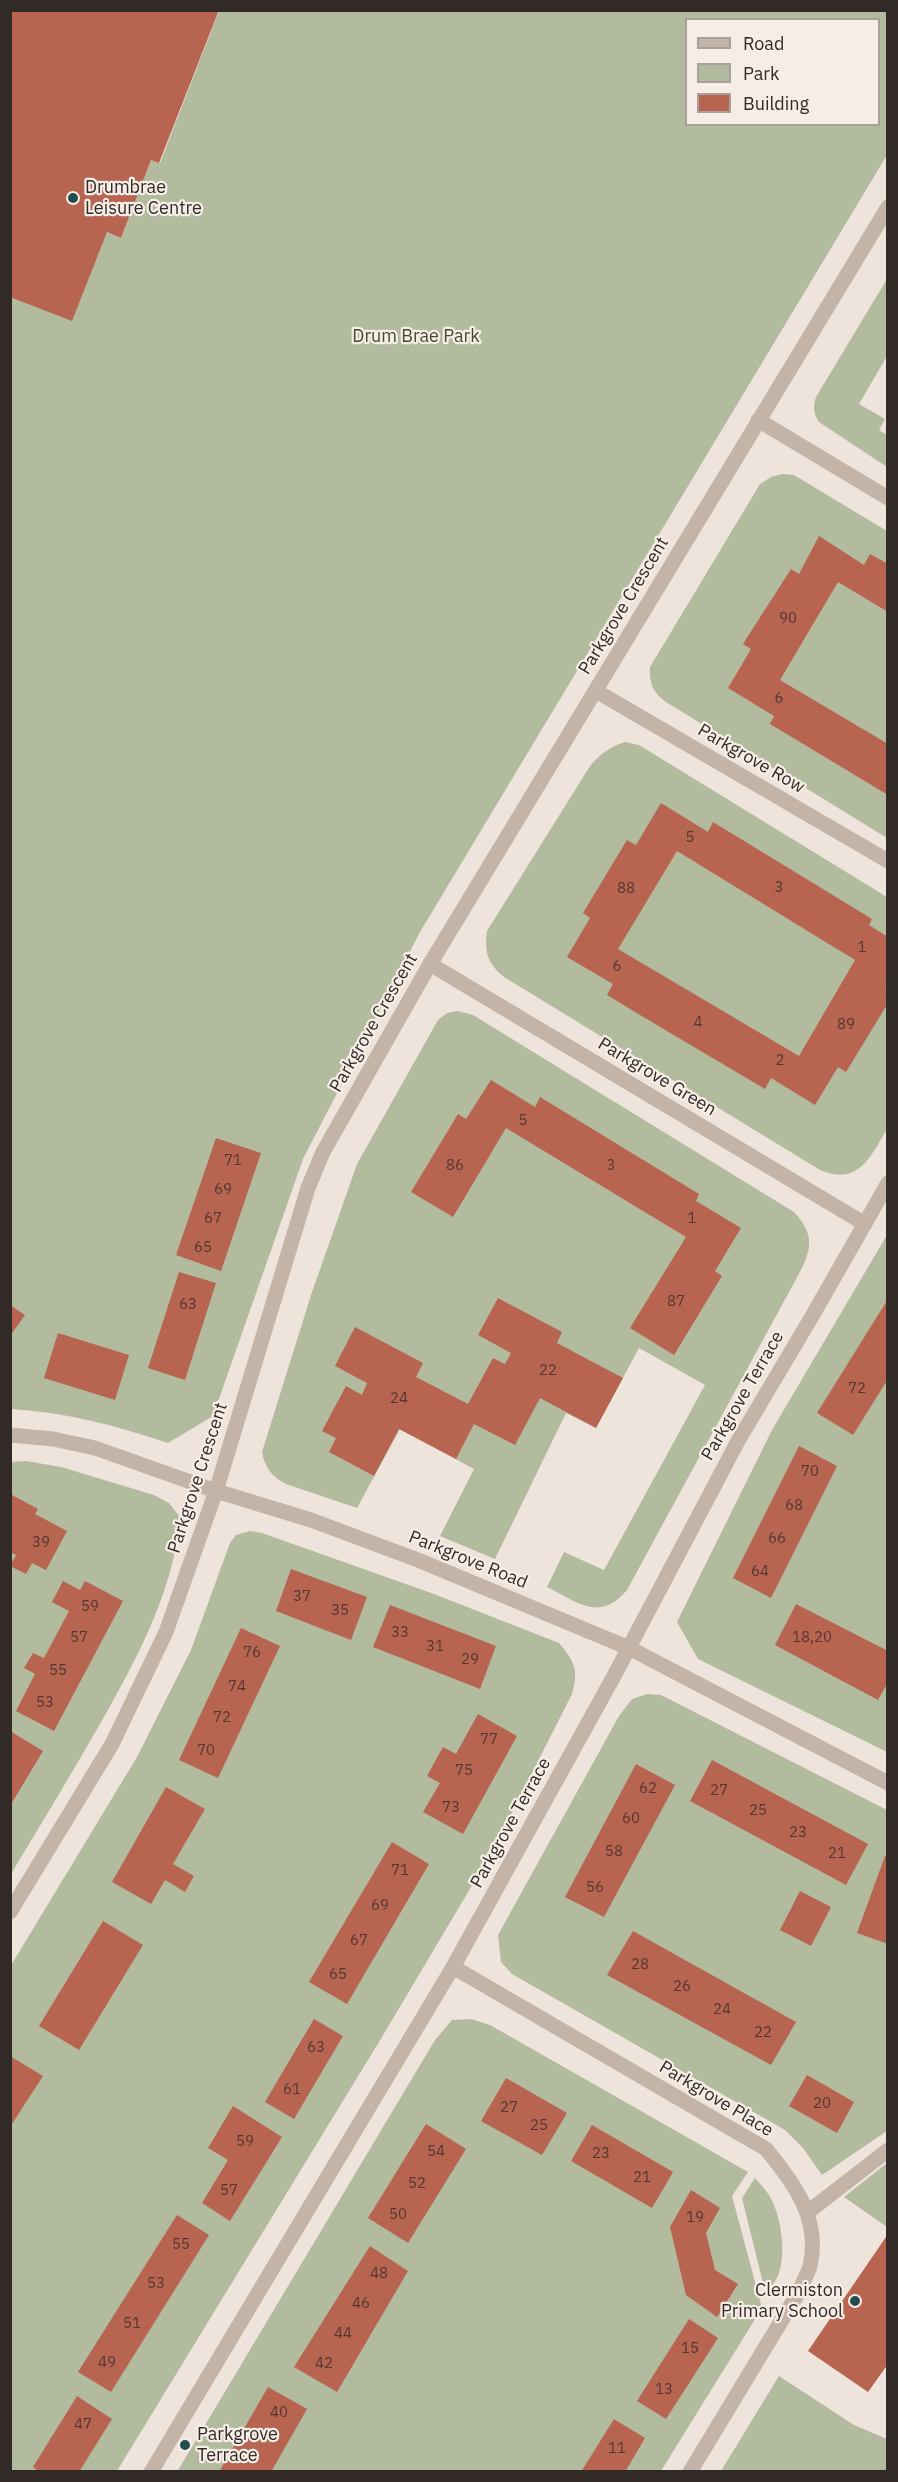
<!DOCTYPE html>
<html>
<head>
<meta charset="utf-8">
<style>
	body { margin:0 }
	#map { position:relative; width:898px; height:2482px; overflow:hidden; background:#eee4db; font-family:"IBM Plex Sans",sans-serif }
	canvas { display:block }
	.frame { position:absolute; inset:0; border:12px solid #322a27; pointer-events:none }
	.legend { position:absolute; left:685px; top:18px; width:195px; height:108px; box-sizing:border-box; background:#f6eee6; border:2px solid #a8a09a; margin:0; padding:8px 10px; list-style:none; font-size:18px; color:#322a27 }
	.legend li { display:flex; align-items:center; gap:12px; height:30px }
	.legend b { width:30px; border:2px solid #a8a09a }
</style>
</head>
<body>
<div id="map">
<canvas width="898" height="2482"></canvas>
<div class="frame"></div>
<ul class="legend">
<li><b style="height:8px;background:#c4b4a8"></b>Road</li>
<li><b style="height:16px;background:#b2bb9d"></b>Park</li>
<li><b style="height:16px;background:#b76450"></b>Building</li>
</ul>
</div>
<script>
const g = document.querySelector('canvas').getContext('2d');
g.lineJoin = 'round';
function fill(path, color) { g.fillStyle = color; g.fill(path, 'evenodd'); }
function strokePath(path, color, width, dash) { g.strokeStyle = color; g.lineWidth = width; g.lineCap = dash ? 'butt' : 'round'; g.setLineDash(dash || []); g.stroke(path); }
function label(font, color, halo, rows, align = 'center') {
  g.font = font + ' "IBM Plex Sans",sans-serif'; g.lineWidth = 4.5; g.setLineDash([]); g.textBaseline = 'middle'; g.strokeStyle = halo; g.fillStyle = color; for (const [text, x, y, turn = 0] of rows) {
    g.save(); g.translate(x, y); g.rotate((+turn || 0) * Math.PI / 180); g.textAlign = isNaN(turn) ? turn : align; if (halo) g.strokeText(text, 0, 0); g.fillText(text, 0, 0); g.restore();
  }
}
fill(new Path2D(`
	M219 11H887V155L420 932 303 1159 213 1416 168 1443C117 1426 65 1412 11 1409V297L107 232 121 238 151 160 160 163ZM686 20H878V124H686Z
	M887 279V356L859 404 885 419 879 430 887 435V467L819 422C813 413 813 407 816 397Z
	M782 474 794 475 887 531V838L666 702C653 693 649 683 650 667L760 484 771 477Z
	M625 742 639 745 887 897V1129C870 1158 858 1186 820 1170L504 977C488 964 484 952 487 931L590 766C600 754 609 747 625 742Z
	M458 1011 473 1015 794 1212C813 1233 813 1246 801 1270L627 1590C599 1623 578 1602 547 1587L564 1552 604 1570 705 1385 639 1348 596 1428 566 1413 495 1559 440 1536 474 1469 400 1429 357 1508 286 1484C272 1477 265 1468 262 1452L311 1295 357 1164 438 1020 447 1013Z
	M887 1235V1752L698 1659 677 1622 772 1430Z
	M26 1461 61 1467 154 1495 169 1503 180 1517C174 1589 139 1655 104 1717 74 1770 42 1822 11 1874L10 1462Z
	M250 1531 262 1533 434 1594 559 1643C575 1662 579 1670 572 1694L493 1850 382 2037 117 2471H11L10 1967 137 1757 191 1650 230 1543 236 1535Z
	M647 1694 661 1695 887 1810V2131L822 2175 803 2148 785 2130 512 1974 501 1962 498 1935 619 1716 632 1699Z
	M471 2019 490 2025 748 2172 732 2196 762 2308 661 2471 177 2472 435 2040 452 2020Z
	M887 2163V2227L844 2197Z
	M755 2178C760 2184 767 2191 770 2197 783 2219 790 2271 769 2289L764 2287 742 2198Z
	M779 2376 854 2425 887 2439V2471H721Z`), '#b2bb9d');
fill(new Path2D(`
	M10 10H219L159 163 151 160 121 238 107 232 72 321 10 297Z
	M819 536 864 565 870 554 888 564V612L838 582 780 680 888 744V795L770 724 774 716 728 688 751 649 743 644 791 569 799 574Z
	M661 803 708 832 713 822 872 919 869 925 888 937V986L885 990 888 992V1003L846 1072 838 1067 815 1105 771 1078 765 1089 645 1018 607 995 613 984 567 957 590 918 583 913 627 840 636 845ZM677 851 855 960 799 1056 618 949Z
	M491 1080 535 1107 540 1097 699 1194 696 1201 741 1228 715 1271 722 1276 674 1355 630 1328 686 1237 506 1128 453 1217 411 1192 458 1114 466 1119Z
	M216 1138 261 1153 221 1271 176 1255Z
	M179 1272 216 1283 185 1380 148 1368Z
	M498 1298 562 1332 557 1343 623 1378 596 1428 540 1398 515 1445 474 1424 456 1459 399 1429 374 1476 329 1452 336 1438 322 1431 346 1386 362 1395 367 1383 335 1366 355 1327 423 1363 416 1377 468 1404 493 1358 505 1364 511 1353 478 1335Z
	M888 1299V1379L853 1435 817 1413Z
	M10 1305 25 1315 10 1336Z
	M58 1333 129 1355 115 1400 44 1378Z
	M799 1446 837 1466 771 1598 733 1578Z
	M12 1495 38 1509 35 1514 67 1531 46 1570 32 1563 26 1574 10 1566 16 1555 10 1552Z
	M291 1569 367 1597 351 1640 276 1611Z
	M63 1581 80 1590 85 1581 123 1601 54 1731 16 1711 35 1674 24 1668 33 1653 44 1658 69 1611 52 1602Z
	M796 1604 888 1651V1682L878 1700 775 1645Z
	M390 1605 496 1646 480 1689 373 1647Z
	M241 1628 280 1646 218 1778 179 1760Z
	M478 1714 517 1736 463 1834 423 1812 440 1783 427 1776 443 1747 456 1754Z
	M10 1731 43 1751 10 1806Z
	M712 1760 868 1844 846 1885 690 1801Z
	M636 1764 675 1785 604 1917 565 1897Z
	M166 1787 205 1809 173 1864 194 1876 185 1892 165 1880 151 1904 112 1882Z
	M392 1842 429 1864 347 2004 309 1982Z
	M885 1856H888V1944L857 1933Z
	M800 1891 831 1907 811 1946 780 1930Z
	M103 1921 143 1945 79 2050 39 2026Z
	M633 1931 796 2022 771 2065 607 1975Z
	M314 2019 343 2036 294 2119 265 2102Z
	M10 2056 43 2076 10 2127Z
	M807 2075 854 2102 837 2133 789 2106Z
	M506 2078 567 2113 542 2155 481 2121Z
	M233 2106 282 2137 230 2221 202 2203 228 2160 208 2148Z
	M426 2124 466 2149 408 2243 368 2218Z
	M592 2125 673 2172 652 2208 571 2161Z
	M691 2190 720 2208 706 2233 715 2270 738 2284 717 2317 686 2295 670 2227Z
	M177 2215 209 2235 111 2392 78 2372Z
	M888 2234V2364L868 2392 808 2351Z
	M370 2246 408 2271 337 2392 294 2367Z
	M689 2319 718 2338 666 2419 637 2401Z
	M268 2387 307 2409 271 2472H219Z
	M77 2396 112 2419 79 2472H40L33 2467Z
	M614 2419 645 2438 625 2472H581Z`), '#b76450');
strokePath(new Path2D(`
	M808 2212 888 2150`), '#c4b4a8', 15);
strokePath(new Path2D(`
	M758 420 888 498
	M596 691 888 861
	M430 964 865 1224
	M10 1435 53 1439 95 1448 216 1491 311 1520 418 1560 629 1648 888 1783
	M10 1912 112 1744 166 1632 216 1491 308 1188 323 1152 430 964 888 207
	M453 1967 766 2149C794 2183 821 2219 810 2266 807 2276 801 2286 797 2295L690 2472
	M151 2472 453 1967 614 1676 738 1441 811 1318 888 1183`), '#c4b4a8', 15);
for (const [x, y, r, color] of [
	[73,198,6,"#224d4e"],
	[855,2301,6,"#224d4e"],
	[185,2445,6,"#224d4e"]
]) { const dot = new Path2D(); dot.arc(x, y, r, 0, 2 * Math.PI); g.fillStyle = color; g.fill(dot); strokePath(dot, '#f6eee6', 2); }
label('15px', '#533831', null, [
	["90",788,619],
	["6",779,699],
	["5",690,838],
	["3",779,888],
	["88",626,889],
	["1",862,948],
	["6",617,967],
	["4",698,1023],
	["89",846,1025],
	["2",780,1061],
	["5",523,1121],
	["71",233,1161],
	["86",455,1166],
	["3",611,1166],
	["69",223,1190],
	["67",213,1219],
	["1",692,1219],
	["65",203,1248],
	["87",676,1302],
	["63",188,1305],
	["22",548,1371],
	["72",857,1389],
	["24",399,1399],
	["70",810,1472],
	["68",794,1506],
	["66",777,1539],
	["39",41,1543],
	["64",760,1572],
	["37",302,1597],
	["59",90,1607],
	["35",340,1611],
	["33",400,1633],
	["57",79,1638],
	["18,20",812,1638],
	["31",435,1647],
	["76",252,1653],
	["29",470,1660],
	["55",58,1671],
	["74",237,1687],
	["53",45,1703],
	["72",222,1718],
	["77",489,1740],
	["70",206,1751],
	["75",464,1771],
	["62",648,1789],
	["27",719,1791],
	["73",451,1808],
	["25",758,1811],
	["60",631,1819],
	["23",798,1833],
	["58",614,1852],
	["21",837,1854],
	["71",400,1871],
	["56",595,1888],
	["69",380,1906],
	["67",359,1941],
	["28",640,1965],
	["65",338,1975],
	["26",682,1987],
	["24",722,2010],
	["22",763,2033],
	["63",316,2048],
	["61",292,2090],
	["20",822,2104],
	["27",509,2108],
	["25",539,2126],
	["59",245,2142],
	["54",436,2152],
	["23",601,2154],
	["21",642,2178],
	["52",417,2184],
	["57",229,2191],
	["50",398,2215],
	["19",695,2218],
	["55",181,2245],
	["48",379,2274],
	["53",156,2284],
	["46",361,2304],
	["51",132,2324],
	["44",343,2334],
	["15",690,2349],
	["49",107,2363],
	["42",324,2364],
	["13",664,2390],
	["40",279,2413],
	["47",83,2425],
	["11",617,2449]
]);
label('18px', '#322a27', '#f6eee6', [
	["Drumbrae",85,188],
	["Leisure Centre",85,209],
	["Clermiston",843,2291,"right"],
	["Primary School",843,2312,"right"],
	["Parkgrove",197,2435],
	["Terrace",197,2456]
], 'left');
label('18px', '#434d2e', '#f6eee6', [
	["Drum Brae Park",416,337]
]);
label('18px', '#322a27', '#f6eee6', [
	["Parkgrove Crescent",624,606,-59],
	["Parkgrove Row",751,759,30],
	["Parkgrove Crescent",374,1023,-60],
	["Parkgrove Green",657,1077,31],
	["Parkgrove Terrace",743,1396,-60],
	["Parkgrove Crescent",198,1478,-72],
	["Parkgrove Road",468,1560,22],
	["Parkgrove Terrace",511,1823,-61],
	["Parkgrove Place",716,2099,31]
]);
</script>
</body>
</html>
